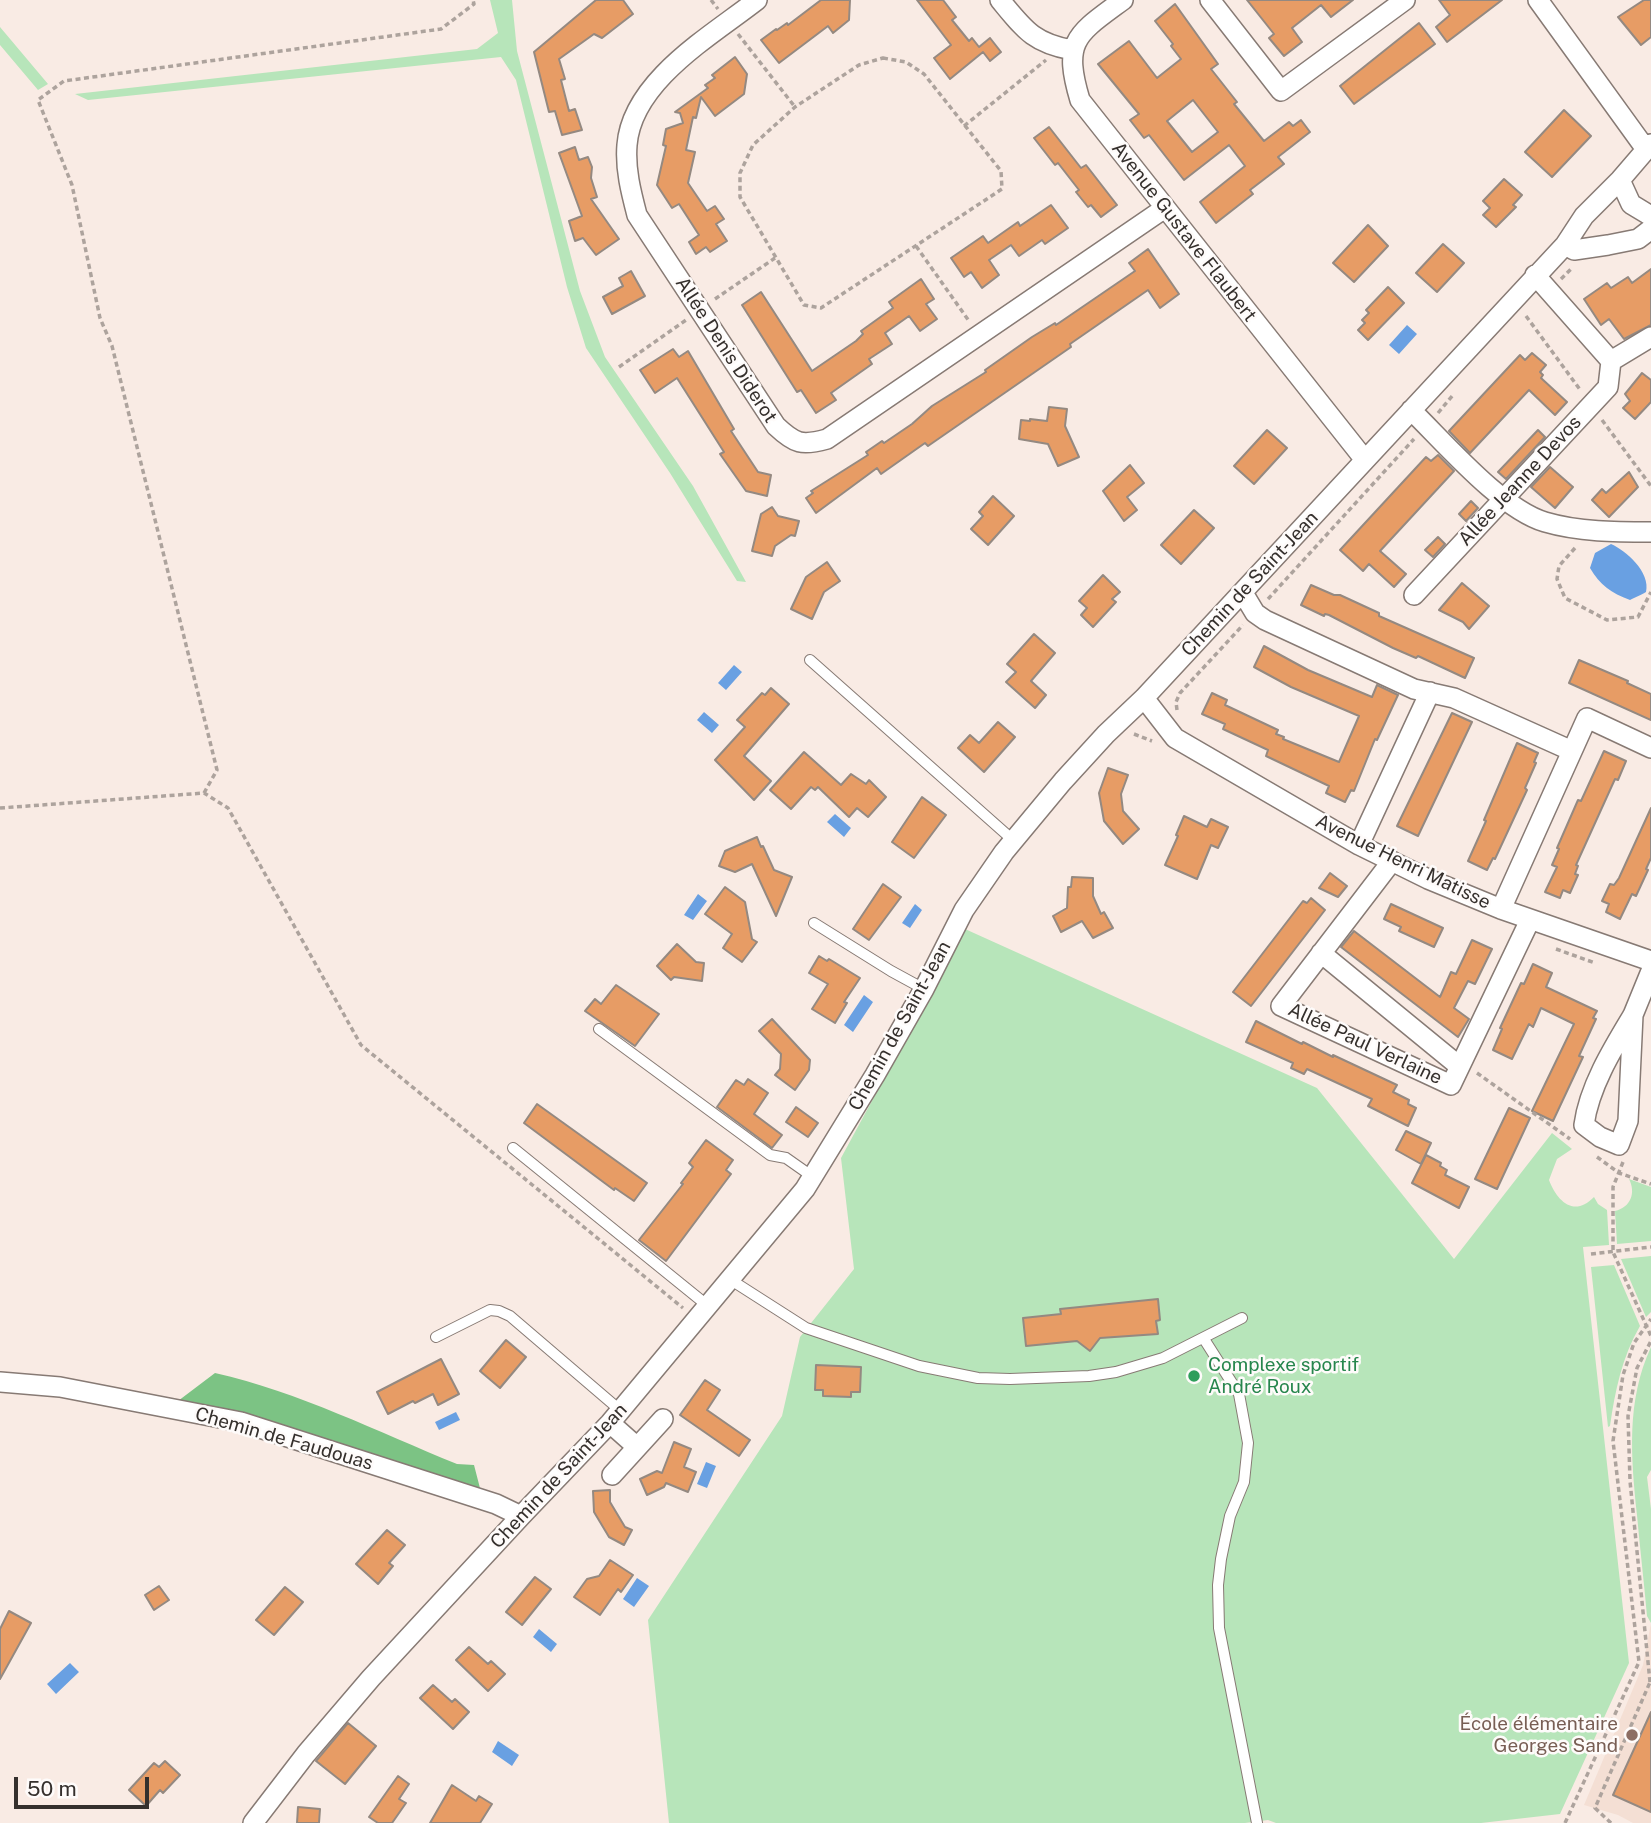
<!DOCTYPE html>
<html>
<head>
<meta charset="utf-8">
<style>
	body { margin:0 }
	#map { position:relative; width:1651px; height:1823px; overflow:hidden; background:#f9ebe4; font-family:"Public Sans",sans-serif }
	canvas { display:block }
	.scale { position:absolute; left:14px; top:1777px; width:135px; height:32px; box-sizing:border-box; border:4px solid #35302d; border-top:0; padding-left:9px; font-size:21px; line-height:24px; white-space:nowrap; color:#35302d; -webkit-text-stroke:5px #fefbfa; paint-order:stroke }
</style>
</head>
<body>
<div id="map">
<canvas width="1651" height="1823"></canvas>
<div class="scale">50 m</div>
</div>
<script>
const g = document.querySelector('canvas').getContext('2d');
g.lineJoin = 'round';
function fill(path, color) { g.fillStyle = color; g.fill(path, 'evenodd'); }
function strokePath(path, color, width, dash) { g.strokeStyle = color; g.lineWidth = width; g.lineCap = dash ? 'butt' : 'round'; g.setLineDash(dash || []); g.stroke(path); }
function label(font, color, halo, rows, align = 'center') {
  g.font = font + ' "Public Sans",sans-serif'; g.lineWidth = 5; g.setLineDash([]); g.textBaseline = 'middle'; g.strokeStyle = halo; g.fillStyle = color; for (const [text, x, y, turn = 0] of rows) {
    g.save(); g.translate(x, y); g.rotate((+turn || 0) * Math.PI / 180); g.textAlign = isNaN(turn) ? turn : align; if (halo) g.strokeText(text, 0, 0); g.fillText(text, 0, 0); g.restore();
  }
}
fill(new Path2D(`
	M1651 1623V1823H1633L1618 1815 1584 1805 1643 1665Z`), '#f4dfd4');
fill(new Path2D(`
	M490 0H512L517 51 580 291 605 357 693 486 746 582 737 581 670 473 586 348 567 287 516 80 501 57 88 100 75 94 477 49 498 33Z
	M0 27 48 84 38 90 0 45Z
	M965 929 1317 1088 1454 1259 1552 1133 1572 1149 1557 1159 1549 1180C1557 1201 1574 1218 1594 1197L1598 1204 1607 1210 1609 1245 1583 1247 1629 1663 1560 1814 1481 1823H1276L1268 1820 1245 1823H669L648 1620 782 1416 800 1337 854 1269 841 1158Z
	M1629 1179 1651 1187V1241L1617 1244 1615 1211C1631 1207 1636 1193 1629 1179Z
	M1651 1256V1312L1646 1317 1621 1259Z
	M1614 1265 1640 1326C1622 1357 1615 1391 1610 1426L1608 1427 1591 1267Z
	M1651 1347V1470L1647 1477 1651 1509V1623L1647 1616C1644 1582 1640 1549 1637 1515 1631 1457 1626 1401 1651 1347Z`), '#b7e5ba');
fill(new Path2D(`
	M215 1373C299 1392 378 1432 457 1464L474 1465 481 1492 178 1401Z`), '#7cc384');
fill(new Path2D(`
	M1407 325 1417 334 1399 354 1389 345Z
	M1611 544C1625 550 1651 572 1646 592 1642 595 1635 597 1630 600 1611 593 1600 585 1590 568L1595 553Z
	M734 665 742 672 726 690 718 683Z
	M704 712 719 725 712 733 697 720Z
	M835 814 851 828 844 837 827 822Z
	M698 894 707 901 693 920 684 915Z
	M915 904 922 910 910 928 902 923Z
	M864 995 873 1002 853 1032 844 1025Z
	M456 1412 460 1420 439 1430 435 1422Z
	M706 1462 716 1466 707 1488 697 1484Z
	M637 1578 649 1586 634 1607 623 1599Z
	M539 1629 557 1644 551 1652 533 1637Z
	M70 1663 79 1672 56 1694 47 1684Z
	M498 1741 519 1755 512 1766 492 1752Z`), '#69a0e2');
const building = new Path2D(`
	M596 0H623L633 14 602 38 594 34 559 59 565 79 561 80 569 111 575 109 582 130 562 135 555 111 549 112 534 52Z
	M821 0H850L849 20 833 33 828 26 779 63 761 40 776 29 777 30 787 23 788 25Z
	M917 0H943L956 17 952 20 969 41 972 38 979 47 990 38 1001 52 990 61 983 52 950 79 934 58 951 45Z
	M1247 0H1353L1331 17 1321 5 1292 28 1302 42 1284 56 1269 38 1274 34Z
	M1439 0H1502L1447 42 1436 27 1450 15Z
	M1644 0H1651V37L1641 45 1618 17Z
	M1175 4 1218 64 1211 69 1237 102 1234 104 1264 141 1289 122 1293 126 1301 120 1310 132 1278 157 1284 164 1250 190 1253 194 1216 223 1200 202 1245 166 1229 145 1184 180 1149 135 1144 138 1130 120 1139 114 1098 64 1129 41 1157 78 1181 59 1171 46 1173 44 1155 21ZM1193 100 1218 132 1192 152 1167 121Z
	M1419 23 1435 44 1354 104 1340 86Z
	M735 57 747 74 744 94 715 116 701 97 696 118 693 117 686 150 695 152 688 183 707 211 715 206 724 219 716 224 727 241 710 252 706 247 696 254 689 242 699 235 679 204 672 208 657 185 666 146 663 145 666 129 683 123 680 113 675 112 708 88 705 85 715 78 712 75Z
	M1564 110 1591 136 1552 177 1525 152Z
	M1049 127 1081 168 1086 165 1117 205 1101 217 1091 205 1088 207 1076 192 1079 190 1058 163 1055 165 1034 138Z
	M575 147 579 160 588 157 592 167 591 178 597 197 591 199 619 239 596 255 583 238 575 241 569 221 582 216 559 153Z
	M1504 179 1522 195 1513 205 1516 207 1496 227 1483 215 1490 208 1483 201Z
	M1051 205 1068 228 1045 244 1042 240 1019 256 1011 245 989 260 999 275 982 288 971 272 964 277 951 258 983 236 988 243 1018 222 1020 226Z
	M1368 225 1388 246 1354 282 1333 263Z
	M1443 244 1464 263 1437 292 1416 273Z
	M1148 249 1179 294 1160 308 1148 290 1070 344 1071 347 928 446 925 443 881 474 877 468 816 513 806 498 813 493 811 491 868 455 866 452 882 441 884 443 912 424 932 406 986 372 985 370 1032 337 1055 323 1056 325 1135 271 1129 263Z
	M1651 269V325L1624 339 1609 319 1601 325 1584 299 1607 283 1611 288 1628 277 1632 283Z
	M631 271 645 296 612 314 603 297 623 286 619 278Z
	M921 279 934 299 926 304 937 319 920 331 909 316 885 333 892 344 869 359 872 364 831 393 836 400 816 413 801 390 797 392 742 305 761 292 812 371 856 341 863 334 861 331 893 308 889 302Z
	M1388 287 1404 303 1368 340 1358 330 1365 323 1362 320 1369 313 1366 310Z
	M673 349 679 357 688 351 734 429 731 431 758 472 771 475 767 496 746 491 720 454 724 452 677 378 655 393 640 370Z
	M1532 353 1546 365 1540 372 1543 375 1541 378 1567 402 1555 415 1529 390 1470 453 1449 431 1520 355 1525 360Z
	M1642 373 1651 380V402L1635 419 1623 408 1630 401 1625 394Z
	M1049 407 1067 409 1065 426 1079 457 1058 466 1048 444 1019 439 1021 420 1030 421V419L1047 421Z
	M1267 430 1287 448 1254 484 1234 466Z
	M1538 430 1545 437 1506 479 1498 472Z
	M1438 455 1454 471 1380 551 1406 574 1394 587 1369 564 1363 571 1340 550 1426 457 1431 461Z
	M1130 465 1144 483 1127 497 1137 510 1124 521 1103 491Z
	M1550 467 1573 487 1555 508 1531 487Z
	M1629 472 1638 487 1609 517 1592 500 1602 489 1606 493Z
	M993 496 1014 516 988 545 971 529 983 516 979 512Z
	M1471 501 1478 508 1466 521 1459 514Z
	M772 507 778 516 799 521 795 536 791 535 775 546 772 556 752 551 761 514Z
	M1194 510 1214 528 1181 564 1161 545Z
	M1438 537 1445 544 1433 557 1425 550Z
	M827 562 840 581 824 592 812 619 791 609 806 577Z
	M1103 575 1120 592 1112 599 1116 602 1093 627 1081 615 1087 608 1079 601Z
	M1462 583 1489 606 1469 629 1463 622 1439 610Z
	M1311 585 1334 595H1340L1379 613V616L1474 658 1465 678 1418 656 1416 658 1393 648 1329 615 1325 614 1324 616 1301 605Z
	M1034 634 1055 653 1031 681 1046 695 1035 708 1006 682 1016 672 1007 664Z
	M1264 646 1308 670 1372 697 1377 685 1398 695 1377 740 1375 739 1354 791 1351 790 1345 802 1326 793 1329 786 1266 756 1268 750 1223 729 1225 724 1202 714 1212 693 1227 700 1225 705 1278 730 1276 734 1284 737 1283 739 1339 762 1359 716 1291 687 1254 667Z
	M1579 660 1628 681 1627 683 1651 694V720L1569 683Z
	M771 688 789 704 744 756 771 781 754 800 715 760 745 727 737 720 762 693 765 695Z
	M1452 713 1472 722 1418 836 1397 826Z
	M998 722 1015 737 984 772 958 748 970 735 979 743Z
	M1517 743 1538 753 1534 762 1536 763 1525 788 1527 790 1495 859 1493 858 1487 870 1468 861 1486 821 1484 820Z
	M1604 751 1626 761 1618 780 1615 779 1576 865 1578 866 1575 874 1578 875 1570 893 1563 890 1560 898 1545 892 1557 867 1552 865 1559 849 1557 848 1578 800 1581 801Z
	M804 752 841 785 851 774 866 784 869 780 886 797 868 817 857 808 849 817 818 787 815 790 811 787 791 809 770 790Z
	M1108 768 1128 775 1121 794 1123 811 1139 829 1123 844 1104 821 1099 793Z
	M922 797 946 815 914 858 892 842Z
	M1651 808V858L1646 869 1648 870 1636 896 1632 894 1620 919 1606 912 1609 904 1602 901 1610 884 1614 885 1619 878Z
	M1184 816 1207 827 1211 819 1228 827 1218 848 1211 845 1197 879 1165 865 1178 836 1176 835Z
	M757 837 761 847 763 846 774 870 792 877 776 916 752 864 735 872 719 866 725 851Z
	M1330 873 1347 886 1338 897 1319 888Z
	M1072 877 1093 878V896L1101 914 1104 912 1113 928 1093 938 1082 921 1061 932 1053 916 1067 908 1068 887H1071Z
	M883 884 901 897 869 940 853 929Z
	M725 887 745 902 752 939 757 942 742 962 723 948 732 934 705 914Z
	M1311 898 1325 910 1251 1006 1233 992 1303 901 1307 903Z
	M1391 904 1443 928 1434 947 1399 931 1401 927 1384 919Z
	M1354 931 1440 997 1451 972 1456 974 1472 940 1492 949 1475 984 1468 981 1454 1008 1469 1019 1458 1037 1341 947Z
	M677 944 696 962 704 963 702 981 674 977 671 980 657 966Z
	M819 956 827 961 829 959 860 978 844 1002 847 1003 835 1023 812 1009 828 984 809 973Z
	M1533 964 1552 973 1546 987 1597 1011 1593 1018 1596 1019 1579 1056 1583 1057 1553 1121 1532 1111 1574 1024 1541 1008 1533 1027 1529 1024 1512 1059 1493 1050 1502 1029 1500 1028 1521 983 1524 984Z
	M616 985 659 1014 635 1046 585 1011 595 999 601 1004Z
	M772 1019 810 1060 809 1070 795 1090 775 1075 780 1069 781 1054 759 1031Z
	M1256 1021 1302 1044 1303 1042 1333 1057V1055L1397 1085 1393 1092 1409 1100 1408 1104 1416 1108 1408 1126 1368 1106 1372 1099 1307 1069 1304 1074 1291 1068 1293 1063 1246 1042Z
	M748 1079 768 1093 754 1114 782 1135 772 1148 717 1107 736 1080 744 1085Z
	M537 1104 647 1183 634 1201 615 1188 614 1190 524 1123Z
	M796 1107 818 1123 808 1137 786 1122Z
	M1509 1108 1530 1118 1497 1189 1475 1179Z
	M1406 1131 1431 1143 1421 1164 1396 1150Z
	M706 1140 733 1160 726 1170 731 1174 666 1261 639 1240 683 1184 681 1183 693 1167 689 1163Z
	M1426 1155 1441 1163 1440 1166 1447 1170 1445 1175 1469 1187 1459 1208 1412 1183Z
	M1158 1299 1160 1320 1156 1321 1158 1334 1100 1338 1090 1351 1077 1341 1026 1346 1023 1318 1061 1314 1060 1309Z
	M506 1340 526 1357 500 1388 480 1371Z
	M441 1359 459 1394 438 1405 433 1394 415 1403 413 1401 388 1414 377 1392Z
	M816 1365 861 1367 860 1392H851V1397L823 1396V1390H815Z
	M705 1380 720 1390 707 1410 750 1440 739 1456 680 1415Z
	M674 1442 691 1449 684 1467 696 1472 688 1492 666 1483 664 1487 647 1495 640 1479 657 1471 662 1473Z
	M610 1490V1502L625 1527 632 1530 624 1545 609 1537 594 1512 593 1491Z
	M387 1530 405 1545 389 1563 393 1566 378 1584 356 1564Z
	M610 1560 633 1575 621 1592 618 1589 600 1615 574 1597 587 1579 599 1576Z
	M535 1577 551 1589 522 1625 506 1612Z
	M159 1586 169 1600 154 1610 145 1595Z
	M285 1587 303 1602 274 1635 256 1620Z
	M9 1611 31 1623 0 1679V1629Z
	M469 1647 488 1664 491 1661 505 1674 488 1691 456 1660Z
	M433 1685 452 1702 455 1699 469 1712 453 1729 420 1698Z
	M1651 1712V1812L1613 1795Z
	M348 1723 376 1746 345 1784 316 1761Z
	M165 1761 180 1775 163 1793 160 1790 146 1806 129 1790 154 1763 159 1767Z
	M398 1776 409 1784 399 1799 406 1803 392 1823H378L369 1817Z
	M452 1785 476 1801 479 1796 492 1804 480 1823H430Z
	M298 1807 320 1809 319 1823H297Z`);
fill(building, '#e79c65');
strokePath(building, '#948981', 2);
const service = new Path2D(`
	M810 660 1014 841
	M814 923 891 971 924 989
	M599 1029 770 1155 786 1158 813 1177
	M513 1148 708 1306
	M731 1280 806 1328 919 1366 978 1378 1010 1379 1089 1376 1116 1372 1163 1358 1242 1318
	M436 1337 490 1310 499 1311 510 1316 621 1411
	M1204 1339 1239 1394 1248 1443 1244 1482 1230 1516 1221 1559 1218 1585 1219 1628 1257 1823`);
const minor = new Path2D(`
	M757 0C711 36 632 81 627 145 625 169 631 192 637 215L776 426C795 444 802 446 827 439L1165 208
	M1000 0C1024 29 1033 43 1072 50
	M1123 0C1077 34 1062 40 1080 100L1365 460
	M1210 0 1281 91 1405 0
	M1538 0 1645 148
	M1620 180 1631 204 1651 216
	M1565 245 1574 250 1608 245 1638 239 1651 229
	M1535 275 1611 361 1651 337
	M1411 410C1445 443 1501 509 1545 522 1579 532 1616 532 1651 532
	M1243 593 1255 613 1265 620 1414 689 1454 698 1572 751
	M1414 595 1608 387 1611 361
	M1144 698 1175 738 1359 845 1428 879 1501 909 1651 961
	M1359 845 1430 692
	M1392 861 1281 1006 1451 1085 1530 920
	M1501 909 1587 718 1651 748
	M1321 953 1459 1066
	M1633 1015 1628 1121 1619 1145 1600 1137 1584 1125C1589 1087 1613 1048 1633 1015Z
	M1633 1015 1651 971
	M0 1382 60 1387 241 1422 496 1504 521 1516
	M610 1423 637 1447
	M612 1475 663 1419
	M253 1823 306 1754 371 1678 521 1516 610 1423 805 1189 875 1075 924 989 964 910 1004 852 1063 781 1106 734 1144 698 1565 245 1584 216 1620 180 1651 144`);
strokePath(service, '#877a74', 12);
strokePath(minor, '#877a74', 22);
strokePath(new Path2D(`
	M711 0 718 9
	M738 34 795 107
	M883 58 906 62 924 74 1001 171 1002 189 821 308 804 305 740 197V173L753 145 795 107 859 65Z
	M964 126 1046 60
	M916 246 969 321
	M1561 279 1573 267
	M715 299 775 258
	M1526 316 1581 391
	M619 367 686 320
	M1438 413 1453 395
	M1602 420 1651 486
	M1575 548 1559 566 1557 579 1565 598 1607 620 1638 617 1651 592
	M1268 599 1414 439
	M1177 710 1176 702 1180 693 1243 625
	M1134 734 1152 741
	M204 793 217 770 112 346 100 318 72 185 38 100 64 81 441 29 474 4 473 0
	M0 808 204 793 228 808 361 1045 683 1308
	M1556 949 1595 963
	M1477 1073 1570 1139
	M1597 1157 1619 1173 1651 1184
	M1623 1162 1613 1187V1252L1651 1336
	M1591 1254 1651 1247
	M1650 1682 1630 1481 1628 1416 1637 1368 1651 1341
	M1565 1823 1639 1662 1613 1441 1623 1375 1634 1343 1651 1319
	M1611 1823 1595 1808 1651 1680`), '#ada39d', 3.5, [5, 3.5]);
strokePath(service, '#fff', 10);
strokePath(minor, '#fff', 19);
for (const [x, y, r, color] of [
	[1194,1376,7,"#2e9e5b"],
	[1632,1735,7,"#8d6e63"]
]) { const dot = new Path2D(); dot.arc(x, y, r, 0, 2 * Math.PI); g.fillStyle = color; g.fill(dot); strokePath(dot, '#fefbfa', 2.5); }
label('19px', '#35302d', '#fefbfa', [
	["Avenue Gustave Flaubert",1184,232,52],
	["Allée Denis Diderot",726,350,57],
	["Allée Jeanne Devos",1520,481,-47],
	["Chemin de Saint-Jean",1250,584,-47],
	["Avenue Henri Matisse",1403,862,26],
	["Chemin de Saint-Jean",900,1026,-61],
	["Allée Paul Verlaine",1365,1044,25],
	["Chemin de Faudouas",284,1439,16],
	["Chemin de Saint-Jean",559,1476,-47]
]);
label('19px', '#27864d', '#fefbfa', [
	["Complexe sportif",1208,1365],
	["André Roux",1208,1387]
], 'left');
label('19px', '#785e54', '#fefbfa', [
	["École élémentaire",1618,1724],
	["Georges Sand",1618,1746]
], 'right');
</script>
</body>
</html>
